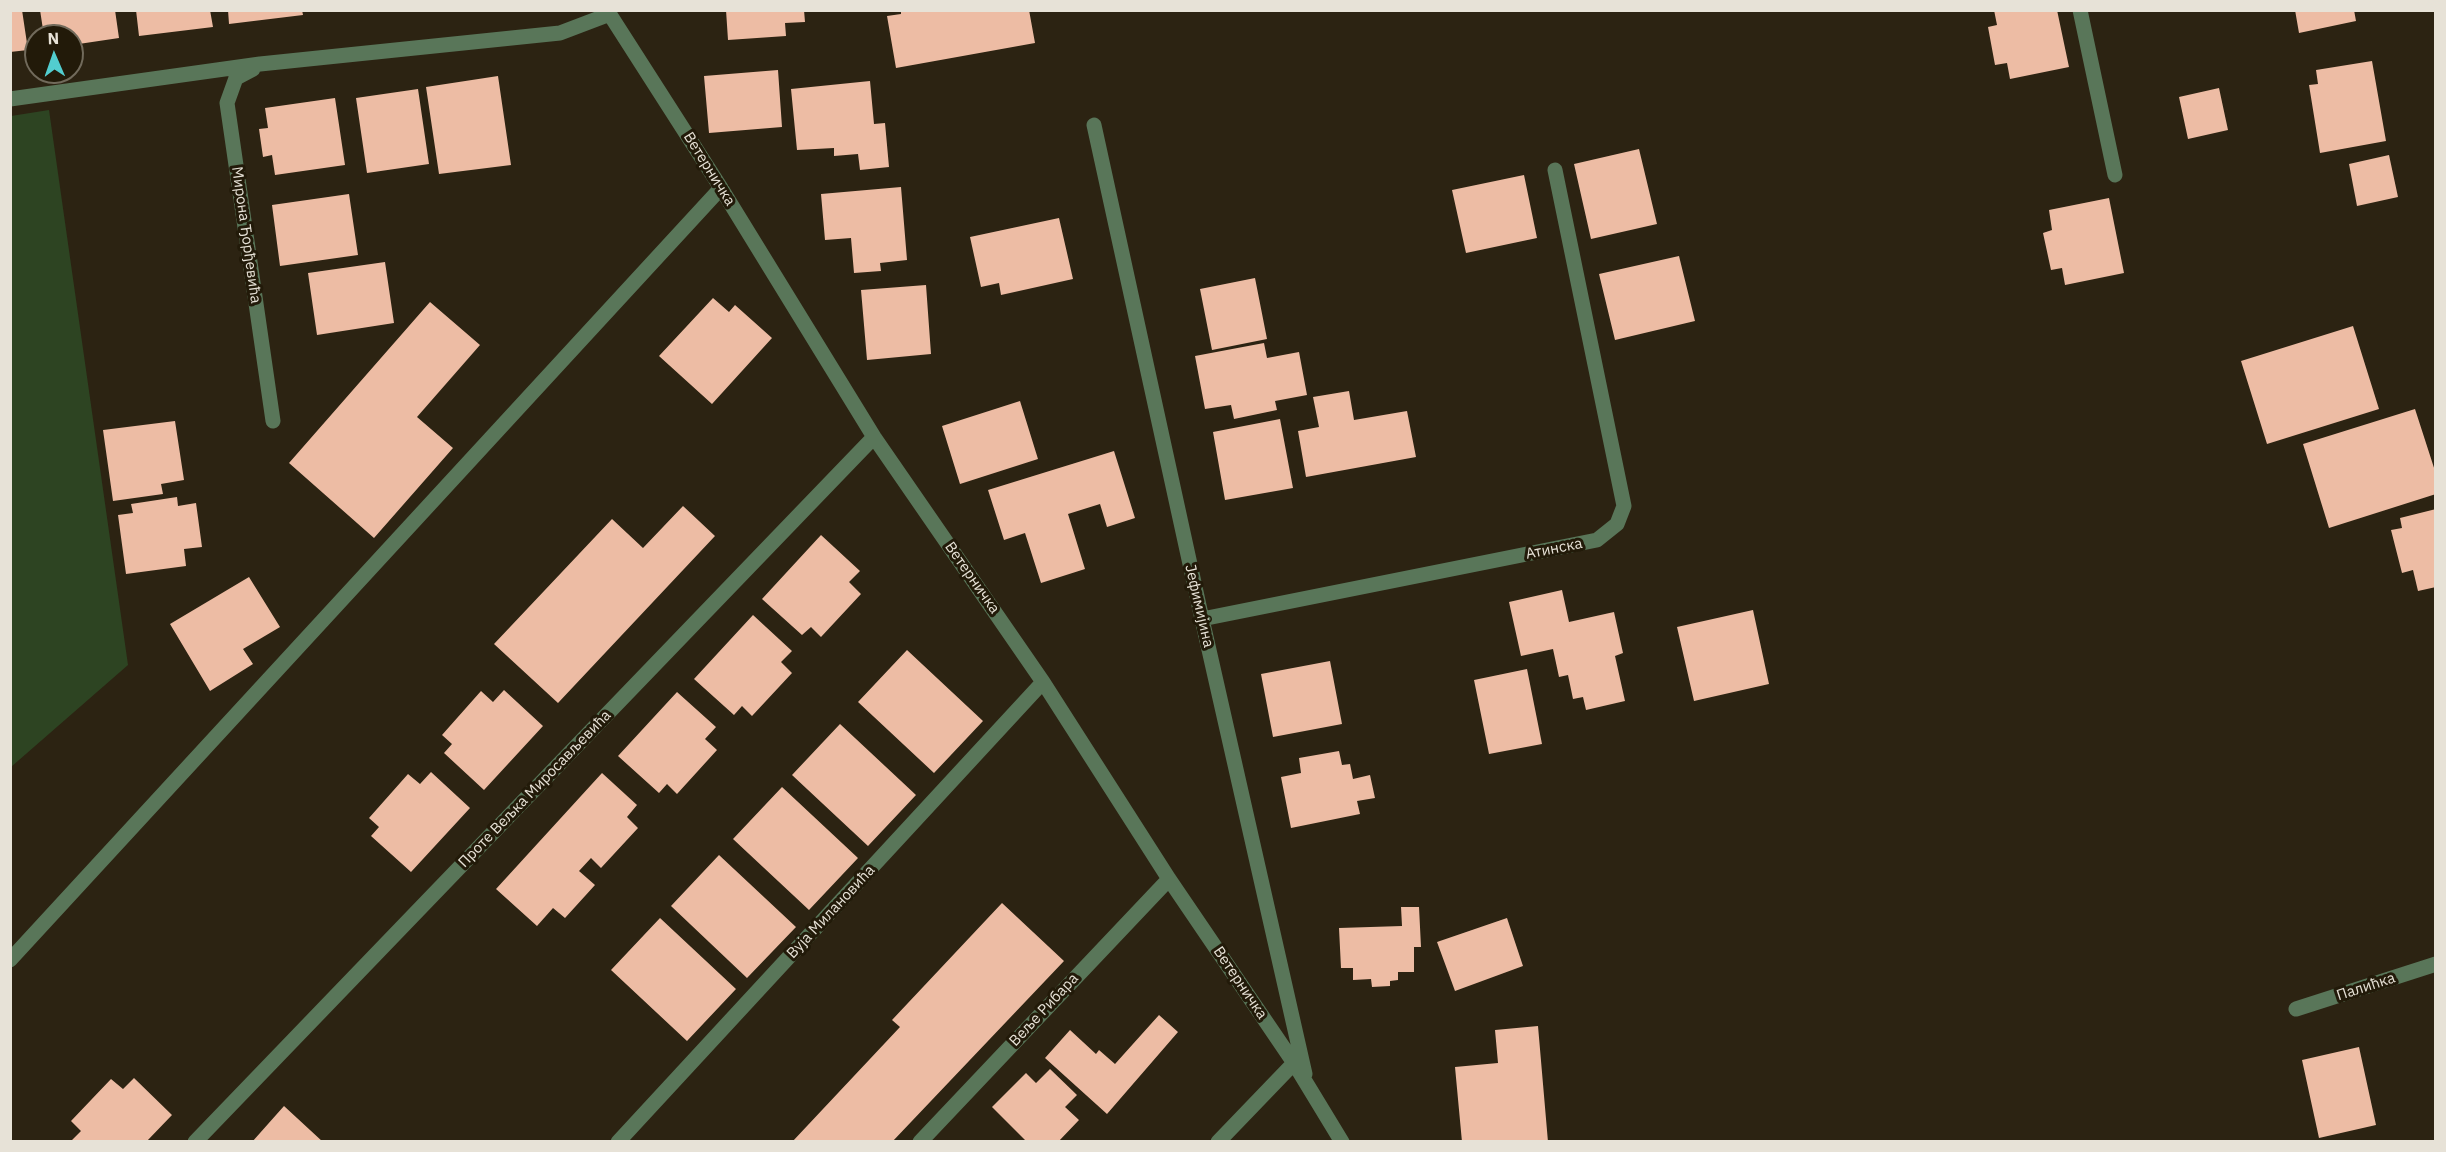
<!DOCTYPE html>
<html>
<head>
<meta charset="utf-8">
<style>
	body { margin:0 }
	#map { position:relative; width:2446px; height:1152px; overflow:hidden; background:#2c2312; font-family:"IBM Plex Sans",sans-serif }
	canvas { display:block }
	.frame { position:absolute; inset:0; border:12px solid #e7e2d7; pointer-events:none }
	.north { position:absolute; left:24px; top:24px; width:60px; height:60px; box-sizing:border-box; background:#221a09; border:2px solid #716a5b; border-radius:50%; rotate:358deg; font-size:16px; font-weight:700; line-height:24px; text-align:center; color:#e7e2d7 }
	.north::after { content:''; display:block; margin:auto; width:21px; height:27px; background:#52cdcf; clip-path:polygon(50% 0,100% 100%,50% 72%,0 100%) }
</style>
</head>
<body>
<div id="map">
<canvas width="2446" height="1152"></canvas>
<div class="frame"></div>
<div class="north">N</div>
</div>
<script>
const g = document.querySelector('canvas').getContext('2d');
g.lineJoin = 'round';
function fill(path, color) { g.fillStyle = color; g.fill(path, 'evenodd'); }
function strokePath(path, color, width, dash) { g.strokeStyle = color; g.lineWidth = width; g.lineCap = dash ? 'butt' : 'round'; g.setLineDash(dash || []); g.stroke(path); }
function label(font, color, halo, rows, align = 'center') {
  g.font = font + ' "IBM Plex Sans",sans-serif'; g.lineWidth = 6; g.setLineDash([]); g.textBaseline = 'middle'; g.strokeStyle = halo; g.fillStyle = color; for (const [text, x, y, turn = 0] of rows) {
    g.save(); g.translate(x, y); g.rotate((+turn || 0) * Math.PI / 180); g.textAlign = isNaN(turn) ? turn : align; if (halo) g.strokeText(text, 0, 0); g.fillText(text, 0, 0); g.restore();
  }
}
fill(new Path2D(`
	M49 110 128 665 11 767V116Z`), '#2d4422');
fill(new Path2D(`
	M10 10H22L28 50 10 52Z
	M40 10H115L119 38 72 45V36H44Z
	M136 10H210L213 27 139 36Z
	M228 10H302L303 15 229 24Z
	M726 10H804L805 22 785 23 786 36 728 40Z
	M901 10H1029L1035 43 896 68 887 16 901 14Z
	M1994 10H2057L2069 67 2010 79 2007 63 1995 65 1988 27 1997 25Z
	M2295 10H2354L2356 21 2299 33Z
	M2372 61 2386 141 2320 153 2309 85 2318 84 2316 70Z
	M778 70 782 127 709 133 704 76Z
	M498 76 511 165 439 174 426 87Z
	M870 81 874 124 885 123 889 167 860 170 858 154 834 156V148L797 150 791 89Z
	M2219 88 2228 130 2188 139 2179 97Z
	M418 89 429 164 367 173 356 98Z
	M335 98 345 165 275 175 272 155 263 157 259 129 268 128 265 108Z
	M1639 149 1657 224 1591 239 1574 164Z
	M2389 155 2398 197 2357 206 2349 164Z
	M1524 175 1537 238 1466 253 1452 190Z
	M901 187 907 260 880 263 881 271 854 273 851 238 825 240 821 194Z
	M349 194 358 255 280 266 272 205Z
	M2109 198 2124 273 2065 285 2062 268 2051 270 2043 233 2052 230 2049 210Z
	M1059 218 1073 279 1001 295 999 283 981 287 970 237Z
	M1679 256 1695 321 1615 340 1599 274Z
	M385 262 394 323 317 335 308 273Z
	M1255 278 1267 339 1212 350 1200 289Z
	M926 285 931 354 867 360 861 290Z
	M713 298 729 312 735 305 772 338 712 404 659 356Z
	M430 302 480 345 417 417 453 448 374 538 289 463Z
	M2353 326 2379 409 2267 444 2241 361Z
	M1264 343 1267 358 1299 352 1307 395 1275 401 1277 410 1234 419 1231 405 1205 409 1195 356Z
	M1349 391 1354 420 1407 411 1416 457 1306 477 1298 431 1319 427 1313 397Z
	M1020 401 1038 459 960 484 942 426Z
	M2415 409 2436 474V494L2329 528 2303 444Z
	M1280 419 1293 488 1225 500 1213 432Z
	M175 421 184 480 161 484 163 494 113 501 103 430Z
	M1114 451 1135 518 1107 527 1100 504 1068 514 1085 569 1041 583 1025 533 1004 540 988 490Z
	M177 497 178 506 196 503 202 547 184 549 186 566 126 574 118 515 133 513 131 504Z
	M683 506 715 536 558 703 494 644 612 519 643 548Z
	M2436 509V587L2418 591 2413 570 2402 573 2391 530 2402 528 2400 518Z
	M821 535 860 571 849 582 861 594 821 637 811 627 802 635 762 599Z
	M249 577 280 627 243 649 253 664 210 691 170 624Z
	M1562 590 1569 622 1614 612 1623 653 1615 656 1625 701 1586 710 1583 697 1573 699 1568 675 1559 677 1553 649 1521 656 1509 602Z
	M1753 610 1769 684 1694 701 1677 627Z
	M753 615 792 651 781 662 792 673 752 716 742 706 734 715 694 679Z
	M907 650 983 721 934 773 858 702Z
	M1330 661 1342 724 1273 737 1261 674Z
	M1527 669 1542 744 1489 754 1474 680Z
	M504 690 543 726 484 790 444 753 452 744 442 735 481 691 493 702Z
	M677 692 716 727 705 739 717 750 677 794 667 784 659 793 618 756Z
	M840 724 916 795 868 846 792 775Z
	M1339 751 1342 765 1350 764 1353 779 1370 775 1375 798 1357 801 1360 814 1291 828 1281 777 1301 773 1299 758Z
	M431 772 470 808 411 872 371 836 379 827 369 818 408 774 420 784Z
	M602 773 637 805 627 817 638 828 601 868 591 858 579 871 595 885 565 918 553 908 537 926 496 889Z
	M782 787 858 858 809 910 733 839Z
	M719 855 796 927 747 978 671 906Z
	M1002 903 1064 961 892 1142H792L900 1027 892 1020Z
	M1401 907H1419L1421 947H1414V972H1398V980L1390 981V986L1372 987 1371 979 1353 980V968H1341L1339 928 1402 926Z
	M660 918 736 989 687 1041 611 970Z
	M1507 918 1523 966 1455 991 1437 942Z
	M1159 1015 1178 1032 1107 1114 1045 1058 1070 1030 1096 1054 1099 1050 1115 1064Z
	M1538 1026 1548 1142H1462L1455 1067 1498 1063 1495 1030Z
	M2359 1047 2376 1125 2319 1138 2302 1060Z
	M1050 1069 1077 1095 1065 1107 1079 1120 1058 1142H1027L992 1107 1026 1073 1036 1083Z
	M134 1078 172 1115 146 1142H74L72 1140 81 1131 71 1121 111 1079 123 1089Z
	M284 1106 323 1142H252Z`), '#edbca4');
strokePath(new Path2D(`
	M607 10 721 188 874 437 1043 682 1169 879 1294 1063 1342 1142
	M2080 10 2115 175
	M253 69 236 78 227 103 273 421
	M10 99 260 64 560 33 610 14
	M1094 125 1202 619 1305 1074
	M1202 619 1597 540 1617 524 1624 506 1555 170
	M10 960 721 188
	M2296 1009 2436 964
	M195 1142 874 437
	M618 1142 1043 682
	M920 1142 1169 879
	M1218 1142 1294 1063`), '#597659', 15);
label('15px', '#e7e2d7', '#221a09', [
	["Ветерничка",709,169,58],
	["Мирона Ђорђевића",246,235,82],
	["Атинска",1554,549,-11],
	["Ветерничка",972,578,55],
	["Јефимијина",1199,606,77],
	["Проте Вељка Миросављевића",535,789,-46],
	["Вуја Милановића",831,912,-47],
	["Ветерничка",1240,983,56],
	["Палићка",2366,987,-18],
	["Веље Рибара",1044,1010,-47]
]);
</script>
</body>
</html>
